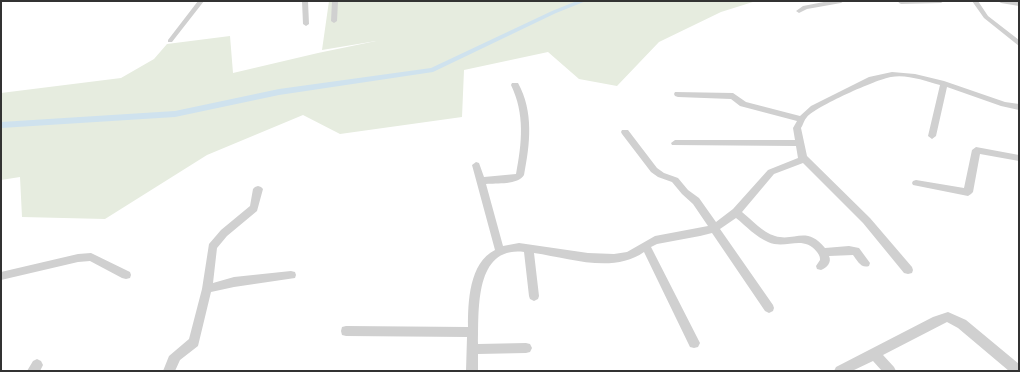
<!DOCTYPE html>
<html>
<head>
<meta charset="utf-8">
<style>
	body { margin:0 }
	#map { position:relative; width:1020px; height:372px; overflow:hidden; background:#fff; font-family:Arial,sans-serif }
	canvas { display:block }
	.frame { position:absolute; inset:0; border:2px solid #333; pointer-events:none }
</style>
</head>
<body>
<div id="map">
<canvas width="1020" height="372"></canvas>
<div class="frame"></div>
</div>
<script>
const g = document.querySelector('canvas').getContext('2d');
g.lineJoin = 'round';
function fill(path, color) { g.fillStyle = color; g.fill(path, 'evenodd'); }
fill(new Path2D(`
	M329 1H756L721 12 659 42 617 86 579 79 548 52 464 70 462 117 340 134 303 115 207 155 105 219 22 217 20 177 1 180V93L121 78 154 59 167 44 230 36 233 73 318 53 376 41 322 50Z`), '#e6ecdf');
fill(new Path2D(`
	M577 1H586L556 13 433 72 279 95 175 117 1 128V122L175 111 279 89 431 68 552 11Z`), '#cfe2ee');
fill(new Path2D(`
	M198 1H204L172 42H168V40Z
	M302 1H308L309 24 306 26 303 24Z
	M332 1H338L337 21 334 23 331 21Z
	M829 1H844L841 3 807 9 799 13 796 11 803 6Z
	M898 1H944L941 3 901 4 899 3Z
	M972 1H978L988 16 1019 40V46L984 18Z
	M998 1 1019 2V6L1001 3Z
	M892 72 915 74 944 81 1005 102 1019 104V110L1001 106 947 87 936 136 932 139 928 136 940 85C925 81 907 74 891 77 877 79 815 107 807 117 804 120 803 125 801 128L807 156 870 218 912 267 913 270 912 273 908 274 904 273 863 223 803 163 774 174 742 212C752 220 762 232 775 236 795 242 806 225 825 248L849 246 859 248 870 263 869 266C861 269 857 260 853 255L829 256C832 262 827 268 821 270L817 269 816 266 820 260C820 256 819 255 817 252 803 234 786 250 768 242 756 237 746 226 736 218L720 229 773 305 774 308 773 311 769 313 765 311 712 233 700 236 657 244 651 247 700 343 698 347 694 348 690 347 644 252C613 274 569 258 534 253L539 296 538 299 534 301 530 299 529 296 524 252C474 246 479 311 478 344L526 343 530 344 532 348 530 352 526 353 478 354V371H466L467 337 346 336 342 335 341 331 342 327 346 326 468 327C468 302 469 263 495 250L472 165 476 162 479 163 484 177 516 174C522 143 525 114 511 85L512 83H518C534 112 530 144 524 175 518 185 497 183 486 184L503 246 519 243 588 253 614 254 627 252 655 236 708 226 693 204 682 194 672 182 658 177 651 172 622 134 621 132 622 130H628L657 168 664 173 678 178 688 190 699 198 716 222 733 209 768 170 798 158 796 146 672 145 671 143 675 140H795L793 128 797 121 740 106 731 99 678 97 675 96 674 94 675 92 733 93 746 102 800 116 811 106 869 77Z
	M976 147 1019 155V161L980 154 973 192 971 194 968 196 913 185 912 183 913 181 916 180 964 188 972 150Z
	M258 186 261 187 263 189 257 211 227 236 217 248 213 283 234 277 291 271 295 272 296 275 295 278 234 287 211 292 198 346 180 360 175 371H163L169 356 189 339 202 289 209 244 221 230 250 206 253 189 255 187Z
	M91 253 130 272 131 275 130 278 126 279 122 278 90 261 78 262 1 280V272L78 254Z
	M948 312 966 320 1019 364V371H1009L958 328 947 322 883 355 894 367 896 371H882L873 361 852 371H834L836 367 933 317Z
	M37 359 41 361 43 365 40 371H27L33 361Z`), '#d0d0d0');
</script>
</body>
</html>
